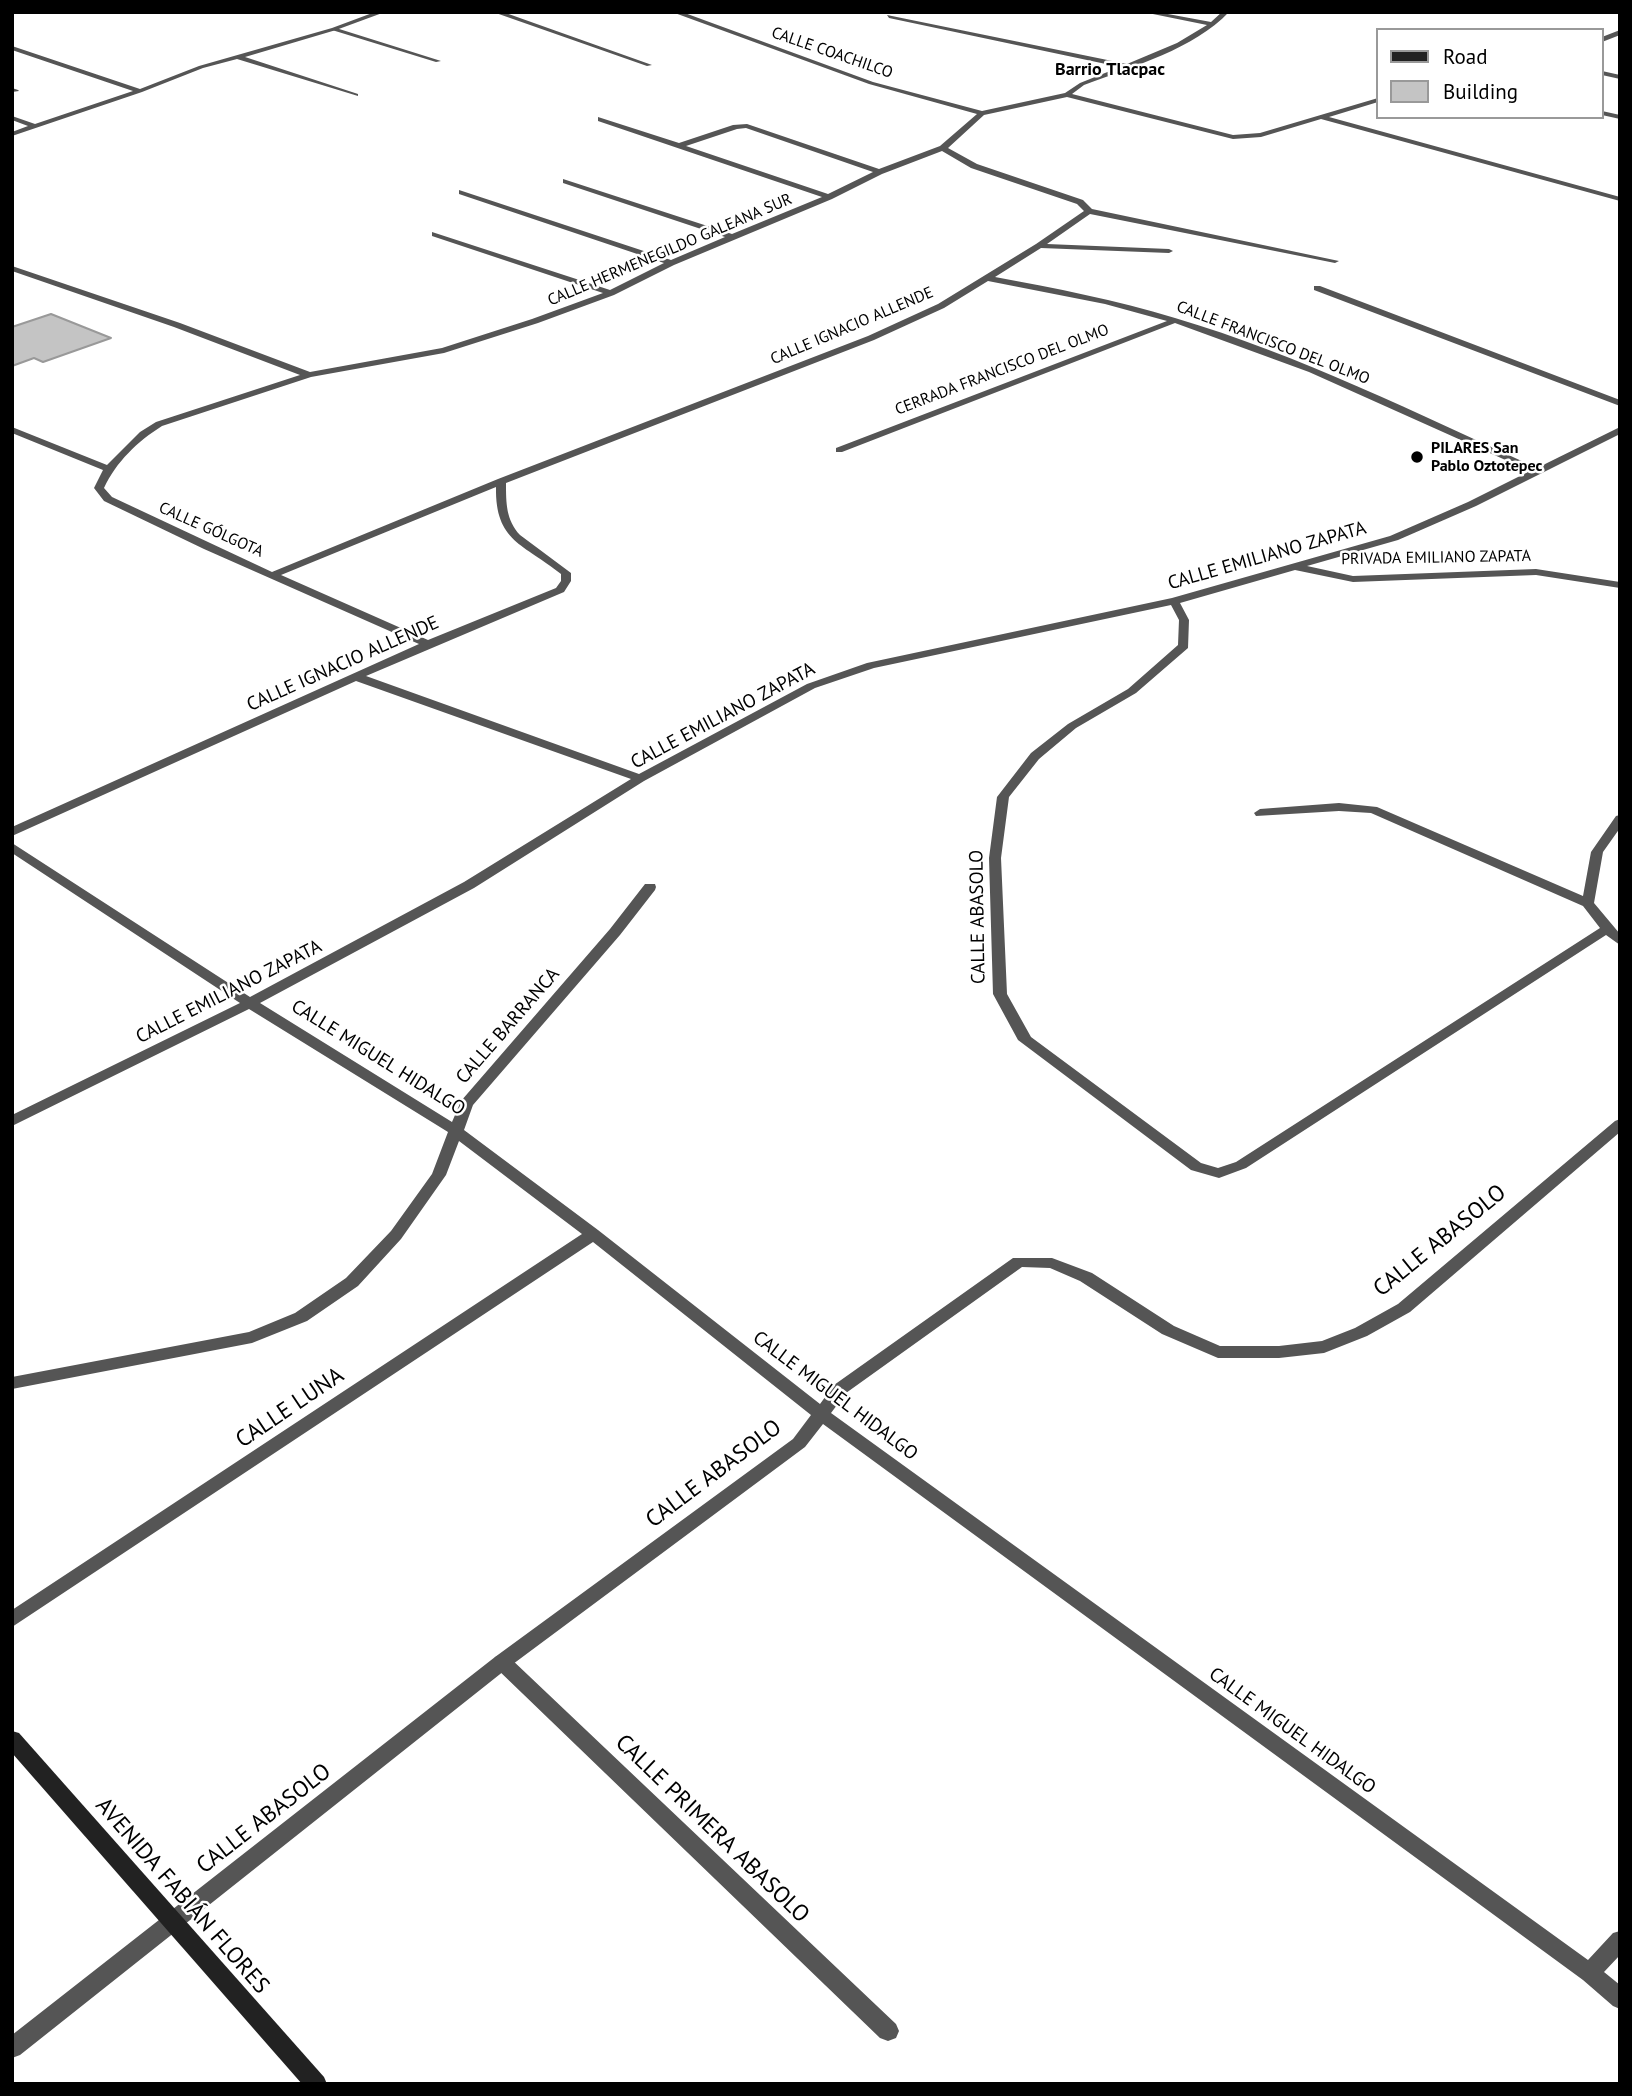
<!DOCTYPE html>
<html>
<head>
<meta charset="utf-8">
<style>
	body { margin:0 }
	#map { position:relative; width:1632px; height:2096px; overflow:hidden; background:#fff; font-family:"PT Sans",sans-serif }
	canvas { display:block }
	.frame { position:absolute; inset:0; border:14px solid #000; pointer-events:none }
	.legend { position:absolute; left:1376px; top:28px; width:228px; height:91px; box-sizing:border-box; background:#fff; border:2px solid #999; margin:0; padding:9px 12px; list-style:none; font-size:21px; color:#000 }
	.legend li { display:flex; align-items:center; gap:14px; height:35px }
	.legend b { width:35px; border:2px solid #999 }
</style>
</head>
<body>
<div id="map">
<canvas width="1632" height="2096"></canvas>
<div class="frame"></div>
<ul class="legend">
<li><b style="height:9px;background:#222"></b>Road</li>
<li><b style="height:19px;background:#c4c4c4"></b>Building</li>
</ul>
</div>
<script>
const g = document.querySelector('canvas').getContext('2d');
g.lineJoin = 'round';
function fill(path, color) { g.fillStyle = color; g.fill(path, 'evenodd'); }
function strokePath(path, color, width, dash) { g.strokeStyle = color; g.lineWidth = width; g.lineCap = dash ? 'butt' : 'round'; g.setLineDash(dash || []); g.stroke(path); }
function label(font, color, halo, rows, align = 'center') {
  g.font = font + ' "PT Sans",sans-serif'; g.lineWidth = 5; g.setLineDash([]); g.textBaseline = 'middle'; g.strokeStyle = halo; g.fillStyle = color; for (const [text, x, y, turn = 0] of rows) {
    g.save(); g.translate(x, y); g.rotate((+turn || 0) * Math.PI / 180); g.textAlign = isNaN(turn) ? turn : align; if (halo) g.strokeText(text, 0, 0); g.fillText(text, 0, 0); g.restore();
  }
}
const building = new Path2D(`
	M51 314 111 338 43 362 34 358 12 366V327Z`);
fill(building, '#c4c4c4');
strokePath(building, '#999', 2);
fill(new Path2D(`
	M332 28H336L441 61 436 62 332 30Z
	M502 1654 509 1657 896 2024 899 2031 896 2038 888 2041 880 2038 495 1667 493 1662 495 1657Z`), '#555');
fill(new Path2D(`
	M375 12H385L336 30 245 57 358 94V96L237 59 203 68 142 92 12 136V132L28 126 12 120V116L35 124 133 91 12 50V46L140 89 199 66 332 28Z
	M493 12H503L652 65 647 66Z
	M672 12H682L873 82 982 111 1065 93 1080 83 1120 67 889 18 887 15 1127 64 1177 43 1207 25 1143 12H1157L1211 22 1222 12H1229C1194 49 1134 66 1084 85L1072 94 1233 135 1260 133 1378 98V102L1329 117 1620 197V201L1321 119 1261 137 1233 139 1067 97 984 115 948 148 977 164 1083 200 1092 209 1339 261 1335 263 1090 214 1047 244 1169 249 1173 251 1169 253 1041 248 995 277C1055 288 1116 300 1175 318 1300 355 1418 414 1537 468L1620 427V434L1476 506 1398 540 1307 566 1353 576 1536 569 1620 582V588L1536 575 1353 582 1295 570 1180 603 1189 620 1188 648 1136 693 1076 728 1039 759 1009 797 1001 858 1007 994 1031 1037 1201 1163 1218 1168 1236 1162 1600 928 1583 906 1371 813 1339 811 1256 816 1254 813 1260 809 1339 803 1377 807 1583 896 1591 852 1616 816 1620 815V828L1603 852 1594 903 1620 934V945L1606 935 1246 1168 1219 1178 1191 1170 1018 1040 993 994 989 858 997 797 1031 753 1068 724 1128 689 1178 645 1179 620 1171 605 874 668 815 688 644 781 474 888 260 1003 452 1122 461 1101 610 929 645 884H655L656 887 655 890 620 935 473 1105 464 1130 598 1230 820 1404 834 1385 1013 1258H1052L1092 1273 1174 1326 1220 1346H1279L1322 1341 1355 1328 1398 1304 1615 1121 1620 1119V1132L1410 1312 1367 1336 1324 1353 1279 1358H1218L1162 1334 1080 1281 1050 1268 1022 1267 846 1393 831 1413 1588 1960 1613 1933 1620 1931V1955L1604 1972 1620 1985V2009L1613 2006 1583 1980 823 1424 805 1447 509 1667 20 2055 12 2058V2035L495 1657 793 1439 811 1415 593 1242 12 1627V1610L582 1234 459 1141 446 1175 401 1239 358 1286 307 1321 252 1343 12 1389V1377L249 1332 295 1313 346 1278 391 1231 432 1174 448 1132 249 1009 12 1126V1115L240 1003 12 853V843L250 997 464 882 631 779 356 681 12 836V827L419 644 204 549 104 501 94 488 103 470 12 433V427L107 465 140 432 156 422 300 375 174 327 12 271V266L180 323 310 372 442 348 532 319 603 293 432 236V232L610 290 664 263 459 194V190L671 260 725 237 563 183V179L732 234 822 197 598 121V117L679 143 733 125 747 124 879 169 940 146 977 114 869 84ZM746 128 873 172 828 194 686 146 737 129ZM942 151 971 168 1077 204 1084 211 1036 244 938 304 868 336 498 479 272 572 112 497 104 488C116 462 138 441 162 426L311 377 444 353 538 323 614 295 674 265 832 199 882 174ZM988 281 1105 304 1167 321 836 448V452H842L1175 323 1309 372 1530 471 1468 502 1390 536 1172 598 867 663 807 684 639 774 366 676 564 592 571 581V573L520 535C506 520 506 503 506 483L874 340 944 308ZM496 487C495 542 524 544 561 574V581L556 588 428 640 281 575Z
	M1620 30V35L1602 42V37Z
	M1602 71 1620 75V79L1602 75Z
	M12 88 18 90 19 91 12 92Z
	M1602 111 1620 115V119L1602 115Z
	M1314 286H1320L1620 400V406L1314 290Z`), '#555');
fill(new Path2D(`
	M12 1731 19 1733 324 2077 327 2084H302L12 1753Z`), '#222');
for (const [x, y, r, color] of [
	[1417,457,7,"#000"]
]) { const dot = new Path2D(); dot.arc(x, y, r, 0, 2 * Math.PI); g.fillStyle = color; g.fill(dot); strokePath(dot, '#fff', 2.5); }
label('16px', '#000', '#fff', [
	["CALLE COACHILCO",832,53,19],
	["CALLE HERMENEGILDO GALEANA SUR",670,250,-23],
	["CALLE IGNACIO ALLENDE",852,326,-23],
	["CALLE FRANCISCO DEL OLMO",1273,343,21],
	["CERRADA FRANCISCO DEL OLMO",1002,370,-21],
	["CALLE GÓLGOTA",211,530,24],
	["PRIVADA EMILIANO ZAPATA",1436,558,-1]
]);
label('bold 16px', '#000', '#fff', [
	["PILARES San",1431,448],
	["Pablo Oztotepec",1431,466]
], 'left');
label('bold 18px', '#000', '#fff', [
	["Barrio Tlacpac",1110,70]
]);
label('19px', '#000', '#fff', [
	["CALLE EMILIANO ZAPATA",1267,556,-16],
	["CALLE IGNACIO ALLENDE",343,664,-24],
	["CALLE EMILIANO ZAPATA",723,716,-28],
	["CALLE ABASOLO",978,917,-91],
	["CALLE EMILIANO ZAPATA",229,992,-27],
	["CALLE BARRANCA",508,1026,-49],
	["CALLE MIGUEL HIDALGO",378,1058,32],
	["CALLE MIGUEL HIDALGO",835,1396,37],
	["CALLE MIGUEL HIDALGO",1292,1731,36]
]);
label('23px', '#000', '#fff', [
	["CALLE ABASOLO",1440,1241,-39],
	["CALLE LUNA",290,1408,-34],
	["CALLE ABASOLO",714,1474,-37],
	["CALLE ABASOLO",264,1819,-38],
	["CALLE PRIMERA ABASOLO",712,1829,44],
	["AVENIDA FABIÁN FLORES",182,1896,49]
]);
</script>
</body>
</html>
